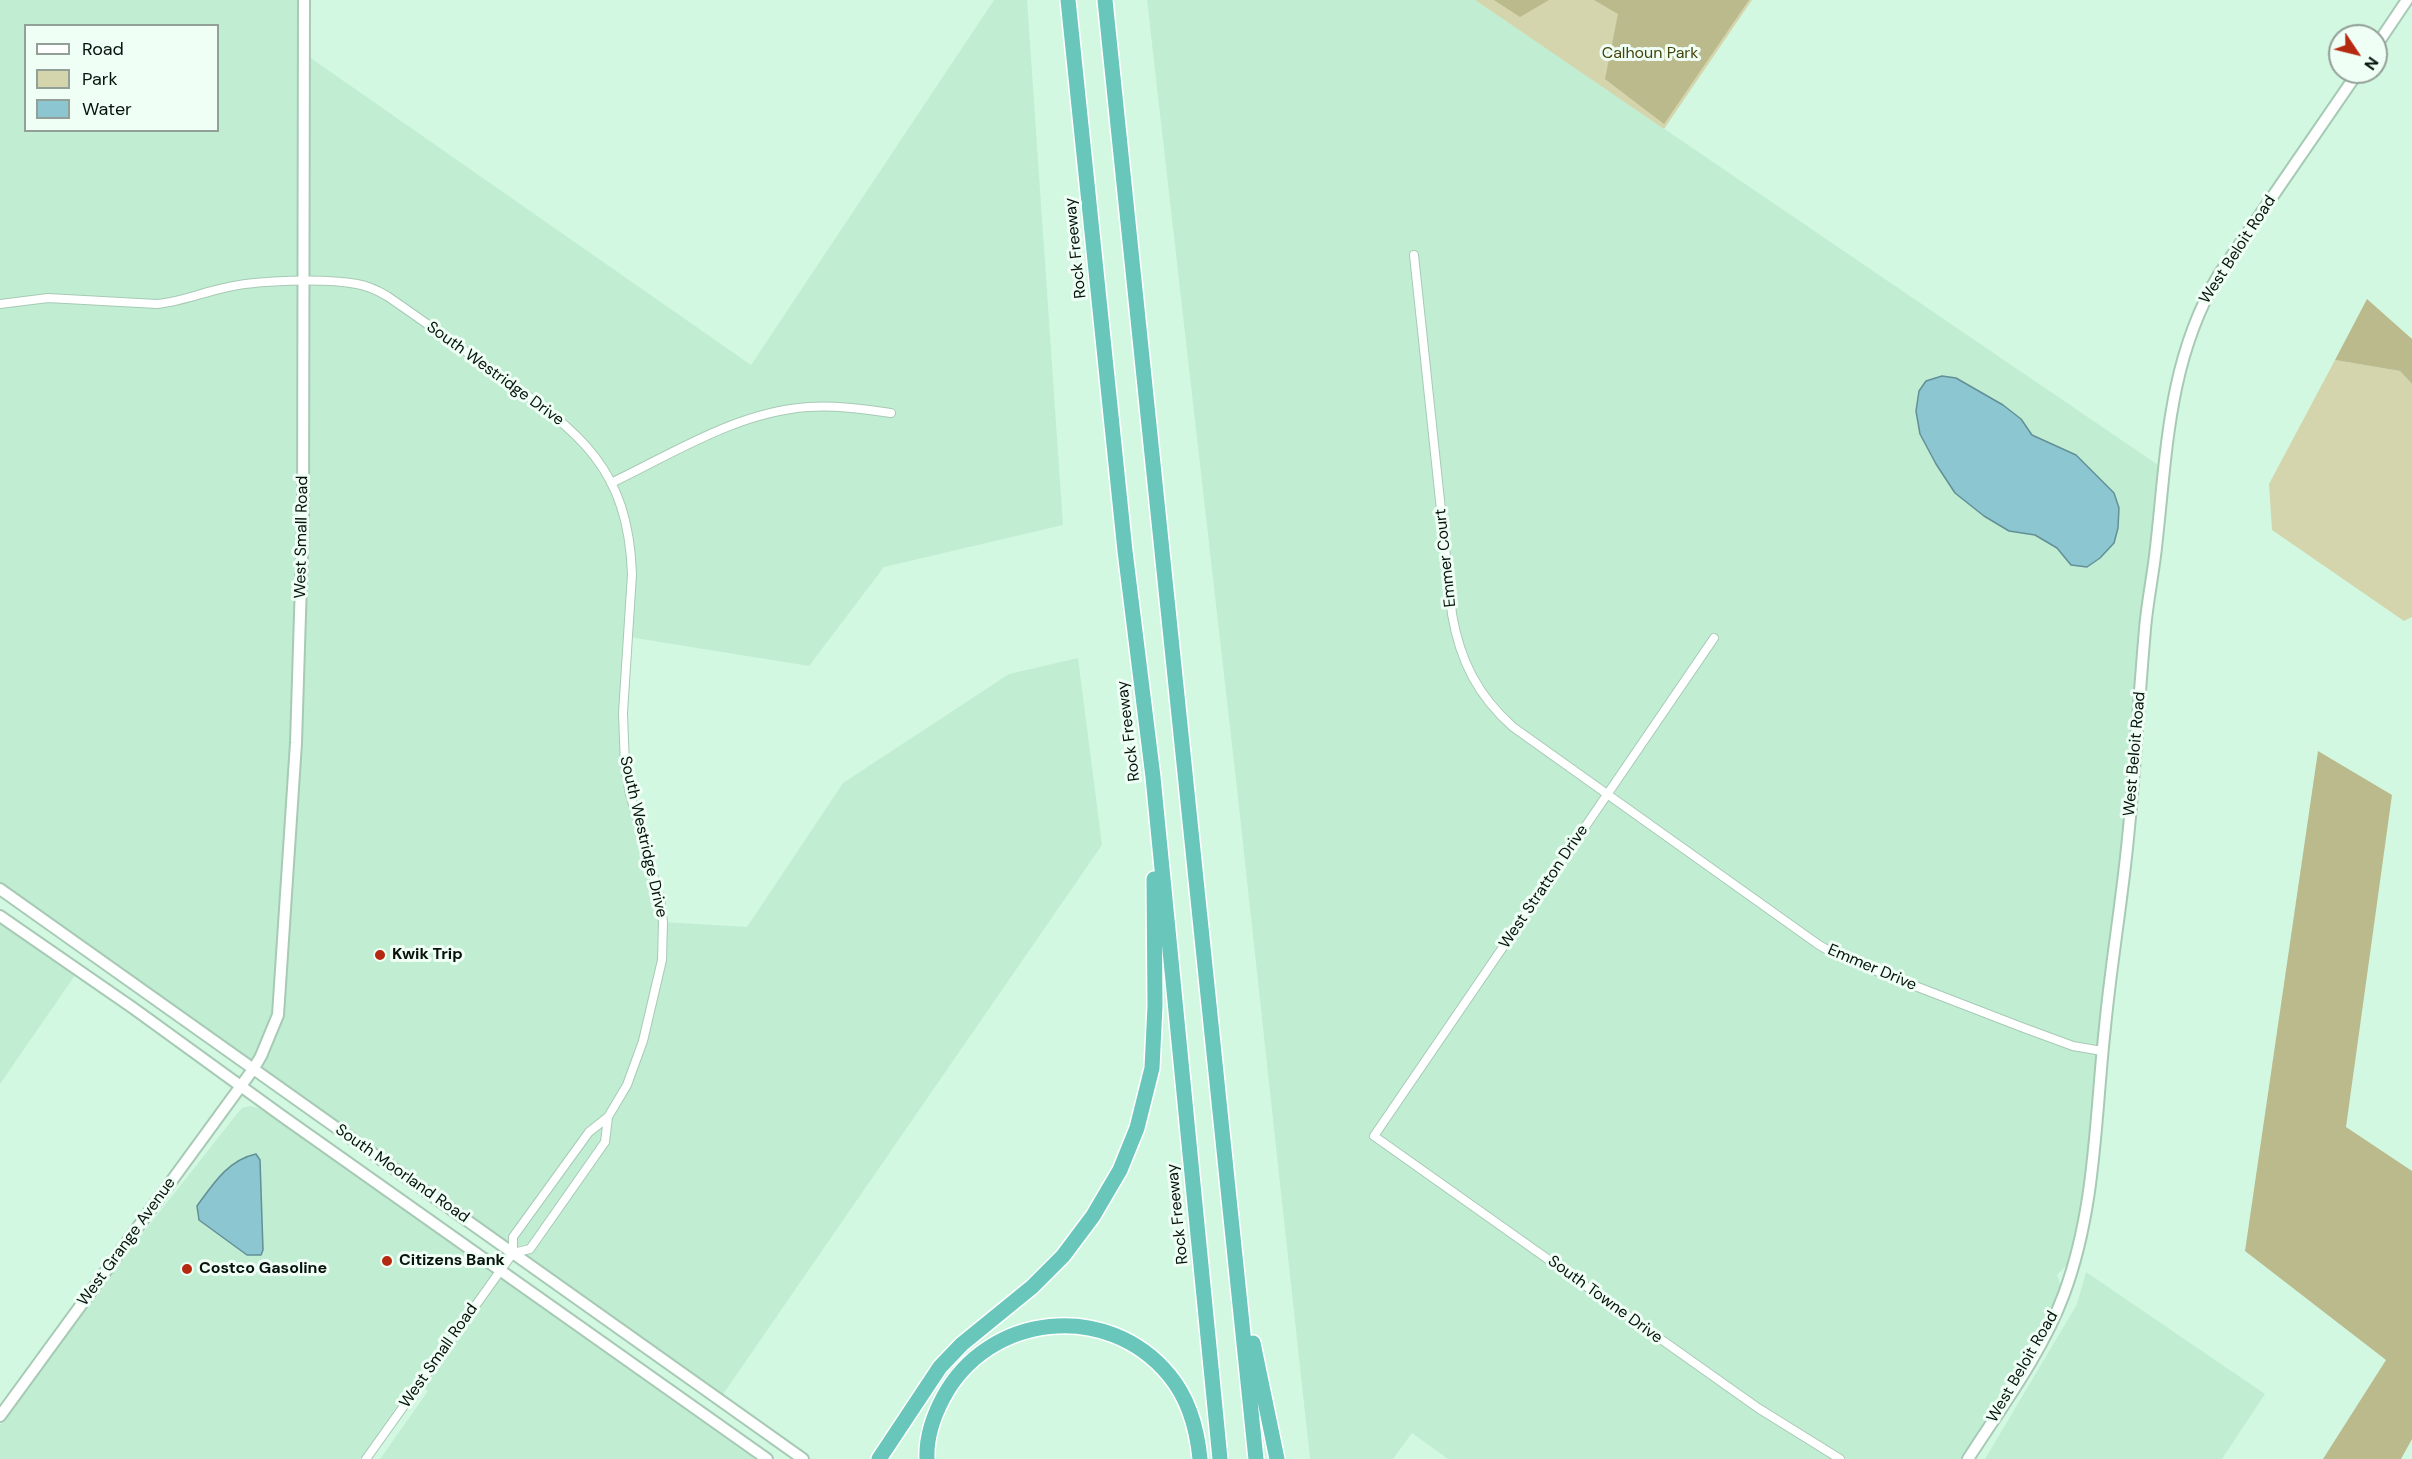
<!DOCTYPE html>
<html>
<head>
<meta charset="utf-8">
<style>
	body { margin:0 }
	#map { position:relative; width:2412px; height:1459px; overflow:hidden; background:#d3f8e2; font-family:"DM Sans",sans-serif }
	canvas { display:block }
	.legend { position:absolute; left:24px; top:24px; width:195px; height:108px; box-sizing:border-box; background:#f0fff6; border:2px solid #92a098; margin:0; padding:8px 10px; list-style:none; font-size:18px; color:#06120b }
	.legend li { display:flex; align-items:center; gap:12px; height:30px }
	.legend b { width:30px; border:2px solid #92a098 }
	.north { position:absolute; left:2328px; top:24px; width:60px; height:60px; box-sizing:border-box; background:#f0fff6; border:2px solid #92a098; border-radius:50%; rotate:125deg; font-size:16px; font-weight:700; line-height:24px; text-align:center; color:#06120b }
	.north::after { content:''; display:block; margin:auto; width:21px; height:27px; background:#b52910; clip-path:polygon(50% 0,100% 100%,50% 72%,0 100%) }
</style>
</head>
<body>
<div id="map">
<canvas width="2412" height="1459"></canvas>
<ul class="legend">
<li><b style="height:8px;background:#fff"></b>Road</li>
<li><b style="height:16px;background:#d4d5ac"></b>Park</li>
<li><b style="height:16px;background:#8bc6d1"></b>Water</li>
</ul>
<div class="north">N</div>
</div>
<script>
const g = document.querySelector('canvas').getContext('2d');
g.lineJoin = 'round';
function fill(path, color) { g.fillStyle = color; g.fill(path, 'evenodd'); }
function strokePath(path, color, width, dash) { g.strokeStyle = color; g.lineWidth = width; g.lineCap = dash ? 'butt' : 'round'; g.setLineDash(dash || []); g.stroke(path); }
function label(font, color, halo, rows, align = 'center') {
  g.font = font + ' "DM Sans",sans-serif'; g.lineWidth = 6; g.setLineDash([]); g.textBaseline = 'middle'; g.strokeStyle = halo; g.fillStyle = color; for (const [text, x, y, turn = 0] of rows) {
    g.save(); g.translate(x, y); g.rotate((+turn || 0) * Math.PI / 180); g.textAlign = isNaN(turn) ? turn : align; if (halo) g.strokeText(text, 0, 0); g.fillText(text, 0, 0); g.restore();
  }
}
fill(new Path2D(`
	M0 0H304L305 54 751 365 994 0H1027L1063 525 884 567 809 666 629 637 625 767 663 922 747 927 843 783 1009 674 1078 658 1102 845 719 1400 0 889ZM26 26H218V130H26Z
	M1147 0H1475L2164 469 2141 698 2078 1254 2057 1275 2064 1295 1968 1459H1448L1412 1433 1393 1459H1310L1237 789Z
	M0 916 78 971 0 1084Z
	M250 1106 261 1109 755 1459H380L428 1391 414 1382 360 1459H0V1425L98 1290 236 1115 242 1108Z
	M2086 1272 2265 1394 2222 1459H1985L2077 1304Z`), '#c1edd3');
fill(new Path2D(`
	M1475 0H1752L1664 129Z
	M2335 360 2400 371 2412 384V617L2404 621 2272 530 2269 484Z`), '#d4d5ac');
fill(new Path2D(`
	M1494 0H1549L1520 17Z
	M1594 0H1749L1664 124 1605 79 1618 14Z
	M2367 299 2412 339V384L2400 371 2335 360Z
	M2318 751 2392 795 2346 1127 2412 1171V1439L2401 1459H2323L2386 1360 2245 1251Z`), '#baba8c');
const water = new Path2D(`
	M1942 376 1956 378 2003 405 2021 419 2032 435 2076 455 2114 493 2119 508 2118 528 2114 543 2100 558 2087 567 2071 565 2057 548 2035 535 2009 531 1984 516 1955 493 1936 464 1920 434 1916 411 1919 391 1926 381Z
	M256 1154 260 1160 263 1250 261 1255H247L199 1220 197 1206C213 1184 228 1160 256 1154Z`);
fill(water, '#8bc6d1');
strokePath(water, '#639096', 1.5);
const street = new Path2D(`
	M1414 255 1452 614C1460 661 1478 696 1513 727L1819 945 1840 957 2024 1028 2073 1046 2102 1051
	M0 304 48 298 157 304C180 302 201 293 224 288 255 280 325 278 357 284 368 286 377 290 387 296 425 322 462 349 499 375 580 433 628 467 632 574L623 713 625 767 630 794 660 899 663 922 662 960 643 1041 627 1085 608 1117 605 1142 530 1249 513 1253
	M611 483C674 453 737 412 808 407 836 405 863 409 891 413
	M1714 638 1374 1136 1758 1408 1840 1459
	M513 1253V1237L589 1132 608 1117
	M366 1459 513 1253`);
const secondary = new Path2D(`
	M2376 46 2407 0
	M0 889 803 1459
	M0 916 133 1008 282 1116 767 1459
	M0 1416 254 1068 261 1056 278 1015 296 743 303 518 304 0
	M1968 1459C2002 1406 2042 1353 2064 1294 2096 1208 2095 1117 2105 1027 2111 964 2122 901 2128 838 2135 768 2139 698 2145 629 2147 605 2152 580 2155 556 2167 457 2166 365 2218 276L2358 72`);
const highway = new Path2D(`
	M1068 0 1125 551 1153 777 1220 1459
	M1105 0 1256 1459
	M1253 1343 1277 1459
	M879 1459 940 1367 962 1344 1032 1287 1063 1256 1093 1216 1120 1170 1137 1128 1152 1068 1155 1006 1154 879
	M927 1459C926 1438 933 1417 943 1398 988 1313 1107 1300 1169 1375 1189 1399 1197 1428 1200 1459`);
strokePath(street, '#a7cab5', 10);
strokePath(secondary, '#a7cab5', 14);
strokePath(highway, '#fff', 18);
strokePath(street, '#fff', 8);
strokePath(secondary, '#fff', 10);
strokePath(highway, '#68c7ba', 15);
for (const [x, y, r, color] of [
	[380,955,6,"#b52910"],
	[387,1261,6,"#b52910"],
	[187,1269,6,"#b52910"]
]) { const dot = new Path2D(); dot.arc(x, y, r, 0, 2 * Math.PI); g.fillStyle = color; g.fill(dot); strokePath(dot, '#f0fff6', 2); }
label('16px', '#45440b', '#f0fff6', [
	["Calhoun Park",1650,54]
]);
label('16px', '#06120b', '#f0fff6', [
	["Rock Freeway",1076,248,-96],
	["West Beloit Road",2238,250,-57],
	["South Westridge Drive",495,374,36],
	["West Small Road",302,537,-89],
	["Emmer Court",1446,558,-96],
	["Rock Freeway",1129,731,-97],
	["West Beloit Road",2135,754,-85],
	["South Westridge Drive",643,837,77],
	["West Stratton Drive",1544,887,-56],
	["Emmer Drive",1872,968,23],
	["South Moorland Road",402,1174,35],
	["Rock Freeway",1178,1214,-96],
	["West Grange Avenue",127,1242,-54],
	["South Towne Drive",1605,1300,36],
	["West Small Road",439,1356,-55],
	["West Beloit Road",2023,1367,-60]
]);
label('bold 16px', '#06120b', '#f0fff6', [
	["Kwik Trip",392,955],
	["Citizens Bank",399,1261],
	["Costco Gasoline",199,1269]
], 'left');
</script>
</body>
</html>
